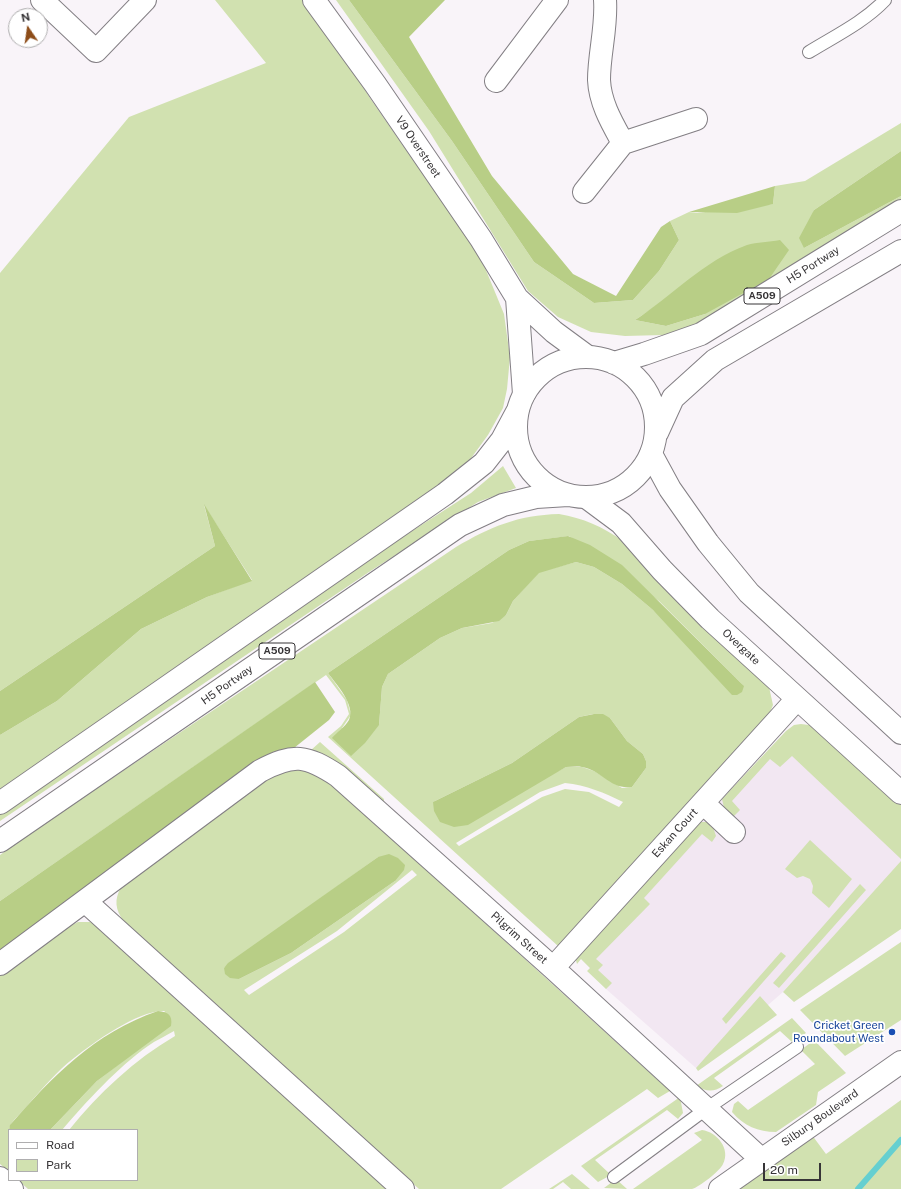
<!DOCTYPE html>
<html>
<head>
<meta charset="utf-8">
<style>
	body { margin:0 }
	#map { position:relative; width:901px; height:1189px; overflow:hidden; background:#f9f4f9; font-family:"Public Sans",sans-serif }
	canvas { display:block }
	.legend { position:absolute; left:8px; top:1129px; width:130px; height:52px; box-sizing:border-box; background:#fff; border:1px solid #afaeaf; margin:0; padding:5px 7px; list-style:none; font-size:12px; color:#373537 }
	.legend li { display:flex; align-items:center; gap:8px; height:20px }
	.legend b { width:20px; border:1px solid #afaeaf }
	.north { position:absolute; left:8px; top:8px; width:40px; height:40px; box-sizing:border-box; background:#fff; border:1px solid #afaeaf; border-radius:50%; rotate:347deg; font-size:11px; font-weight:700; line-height:16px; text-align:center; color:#373537 }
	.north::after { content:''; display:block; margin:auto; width:14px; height:18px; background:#8d4c18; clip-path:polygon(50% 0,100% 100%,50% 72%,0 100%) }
	.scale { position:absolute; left:763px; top:1163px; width:58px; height:18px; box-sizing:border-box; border:2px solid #373537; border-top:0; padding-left:5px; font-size:12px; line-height:14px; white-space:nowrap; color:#373537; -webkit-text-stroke:3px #fff; paint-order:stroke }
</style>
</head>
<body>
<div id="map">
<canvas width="901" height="1189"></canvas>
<ul class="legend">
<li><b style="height:5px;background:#fff"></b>Road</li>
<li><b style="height:11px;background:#d1e1b0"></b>Park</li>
</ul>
<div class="north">N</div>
<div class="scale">20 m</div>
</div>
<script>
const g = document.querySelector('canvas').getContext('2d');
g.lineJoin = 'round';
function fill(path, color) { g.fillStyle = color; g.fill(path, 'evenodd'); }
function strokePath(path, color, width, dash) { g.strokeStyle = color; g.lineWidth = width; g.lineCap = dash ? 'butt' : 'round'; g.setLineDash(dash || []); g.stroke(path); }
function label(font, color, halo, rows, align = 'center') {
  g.font = font + ' "Public Sans",sans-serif'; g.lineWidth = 3.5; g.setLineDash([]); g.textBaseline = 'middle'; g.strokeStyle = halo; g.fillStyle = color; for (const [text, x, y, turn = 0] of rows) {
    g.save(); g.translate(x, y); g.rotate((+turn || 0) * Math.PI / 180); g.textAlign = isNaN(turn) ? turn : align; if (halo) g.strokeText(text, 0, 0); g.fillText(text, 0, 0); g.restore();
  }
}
fill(new Path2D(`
	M784 734 901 852V864L783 992 696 1068 606 989 590 968 576 954Z`), '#f2e7f2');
fill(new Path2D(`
	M215 0H305L333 39 370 98 481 258 504 314 510 357 507 389 503 408 488 435 445 494 0 803V735L57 701 141 629 207 597 252 580 204 505 215 546 0 691V273L129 117 266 63Z
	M336 0H349L452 141 534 262 594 303 633 300 659 271 679 240 670 221 689 212 697 213 773 204 775 186 805 181 901 123V151L814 210 804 248 901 196V211L701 334 625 336 591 332 558 317 528 291 429 131ZM656 306 705 314 666 326 635 320Z
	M503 466 516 488 478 502 369 572 0 821V809L316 593 471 493Z
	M559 514C583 518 603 527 623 541L769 687 773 705 768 717 558 946 328 737 341 726 349 714 345 700 326 675 0 901V855L41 826 456 547C490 527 518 515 559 514ZM569 536 659 601 744 686 622 584 594 567 576 562 539 572 513 601 506 615 492 623 462 628 440 638 388 674 382 687 379 725 342 728 351 715 347 700 328 673 509 550 529 541ZM593 714 610 718 627 741 643 754 646 761V768L632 787 622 788 594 771 582 767H566L549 776 433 802 512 763 579 717ZM565 783C586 785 605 793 623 802L619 807 589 792 565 789 542 797 459 846 456 843 540 792Z
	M801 724 816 726 901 805V859L792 756 780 767 770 759 732 801 740 810 733 817 725 812 722 799 786 731 794 725Z
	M320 742 384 799V805C362 785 340 757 310 751Z
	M298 769 308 771 329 781 670 1091 658 1098 647 1089 501 1189H419L124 922C115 909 114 900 121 887L266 780 278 773ZM378 857 395 881 291 953 239 979 224 968ZM412 870 417 875 344 932 249 995 244 990 337 931Z
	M700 822H708L713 827 716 836 712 842 702 834 644 898 650 904 596 959 603 965 598 970 612 983 606 989 587 971 590 968 581 959 577 964 575 957Z
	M810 840 852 879 829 908 812 893 813 886 810 879 803 876 797 878 785 869Z
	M901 861V929L794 1002 783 992Z
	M860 884 866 890 779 988 773 983Z
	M78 922H90L95 924 389 1189H28L18 1180H137V1130H69C99 1093 134 1060 175 1036L174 1031C166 1036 156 1040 148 1046 118 1067 86 1102 62 1130H50L97 1081 145 1044 165 1011C140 1009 94 1042 74 1058 57 1071 42 1089 27 1106 22 1112 15 1118 11 1124 6 1133 9 1160 9 1172L0 1164V976L64 929Z
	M901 942V1020L845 1056 800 1010Z
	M781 952 786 956 726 1024 722 1019Z
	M760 996 777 1015 698 1071 696 1068Z
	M792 1018 806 1033 792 1042 780 1031 714 1078 723 1086C713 1093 705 1091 696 1086Z
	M814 1040 846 1073 818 1092 816 1105 776 1132C758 1132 744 1126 732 1112L734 1104 738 1101 748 1110 815 1064 801 1050Z
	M680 1097 683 1113 678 1119 667 1110 595 1160 611 1175 598 1182 581 1166Z
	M901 1100V1189H720L806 1127 826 1154Z
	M702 1130C717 1132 731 1149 723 1164 720 1171 699 1187 692 1189 683 1189 645 1189 633 1189L702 1140 694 1133Z
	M572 1174 590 1189H571L563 1182 553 1189H549Z
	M616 1179 627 1189 604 1188Z`), '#d1e1b0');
fill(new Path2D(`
	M349 0H445L409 37 492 176 573 274 616 296 661 227 670 221 679 240 659 271 633 300 594 303 534 262 452 141Z
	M901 151V196L804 248 799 238 814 210Z
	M775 186 773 204 737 213 689 212Z
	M780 240 789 250 769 279 705 314 666 326 635 320C672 296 703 261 747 245 757 242 769 242 780 240Z
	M204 504 252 581 207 597 141 629 57 701 0 735V691L215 546Z
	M568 536 590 545 622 565 731 673 744 686 742 692 737 695H732L653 610 622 584 594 567 576 562 539 573 513 601 506 615 499 621 462 628 440 638 388 674 382 687 379 725 365 743 351 756 332 738C337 732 345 727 349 720 356 705 336 684 328 673L509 550 529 541Z
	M315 682 335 712 329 720 294 748 273 752 261 759 0 950V901Z
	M594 714H603L610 718 627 741 643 754 646 761V768L632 787C610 790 602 770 582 767 577 766 571 767 566 767L468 825 454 827 440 822 434 811 433 802 512 763 579 717Z
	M389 854 398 858 405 865 404 870 395 881 291 953 239 979 230 978 225 974 224 968 228 963 378 857Z
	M158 1011C168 1012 173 1015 171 1026L97 1081 50 1130H9L10 1125C53 1076 94 1033 158 1011Z`), '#b8ce86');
strokePath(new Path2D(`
	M858 1189 901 1140`), '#65cfd0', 6);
const lane = new Path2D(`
	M809 52C835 36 864 22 885 0
	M614 1177 706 1109 797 1047`);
const street = new Path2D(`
	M42 0 96 51 145 0
	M605 0C607 27 599 53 599 80 600 103 612 123 623 143
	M496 81 557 0
	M584 192 623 143 696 119
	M703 803 734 832
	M86 902 403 1189
	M0 964 260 771C294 753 306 755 338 776L553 968 761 1159
	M553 968 797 699
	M0 1178 12 1189
	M720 1189 901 1062`);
const secondary = new Path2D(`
	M314 0 375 84 481 239 517 298 554 332 588 357
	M517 298 524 394
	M651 454 670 489 708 543 749 593 901 733
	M586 497 621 523 662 570 710 619 901 793`);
const primary = new Path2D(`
	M516 427a70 70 0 1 1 140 0a70 70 0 1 1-140 0Z
	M614 363 644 354 701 334 901 211
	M657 433 673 398 715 360 901 251
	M0 803 445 494 484 463 502 440 517 412
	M0 841 460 525 503 505 536 497 568 495`);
strokePath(lane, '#837f84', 14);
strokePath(street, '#837f84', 24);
strokePath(secondary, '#837f84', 24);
strokePath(primary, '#837f84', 24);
strokePath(lane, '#fff', 12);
strokePath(street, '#fff', 22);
strokePath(secondary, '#fff', 22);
strokePath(primary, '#fff', 22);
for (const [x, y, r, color] of [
	[892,1032,4,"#1a4fb4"]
]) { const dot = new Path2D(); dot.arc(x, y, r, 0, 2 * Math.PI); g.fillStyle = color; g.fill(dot); strokePath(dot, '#fff', 1.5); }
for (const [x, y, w] of [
	[762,296,36],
	[277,651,36]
]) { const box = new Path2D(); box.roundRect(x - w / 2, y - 8, w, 16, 3); g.fillStyle = '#fff'; g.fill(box); strokePath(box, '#373537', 1); }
label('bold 10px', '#373537', null, [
	["A509",762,296],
	["A509",277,651]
]);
label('11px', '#373537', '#fff', [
	["V9 Overstreet",418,147,56],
	["H5 Portway",813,265,-32],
	["Overgate",741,647,43],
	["H5 Portway",227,685,-35],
	["Eskan Court",675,833,-48],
	["Pilgrim Street",519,938,42],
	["Silbury Boulevard",820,1118,-35]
]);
label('11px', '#164399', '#fff', [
	["Cricket Green",884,1026],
	["Roundabout West",884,1039]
], 'right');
</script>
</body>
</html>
